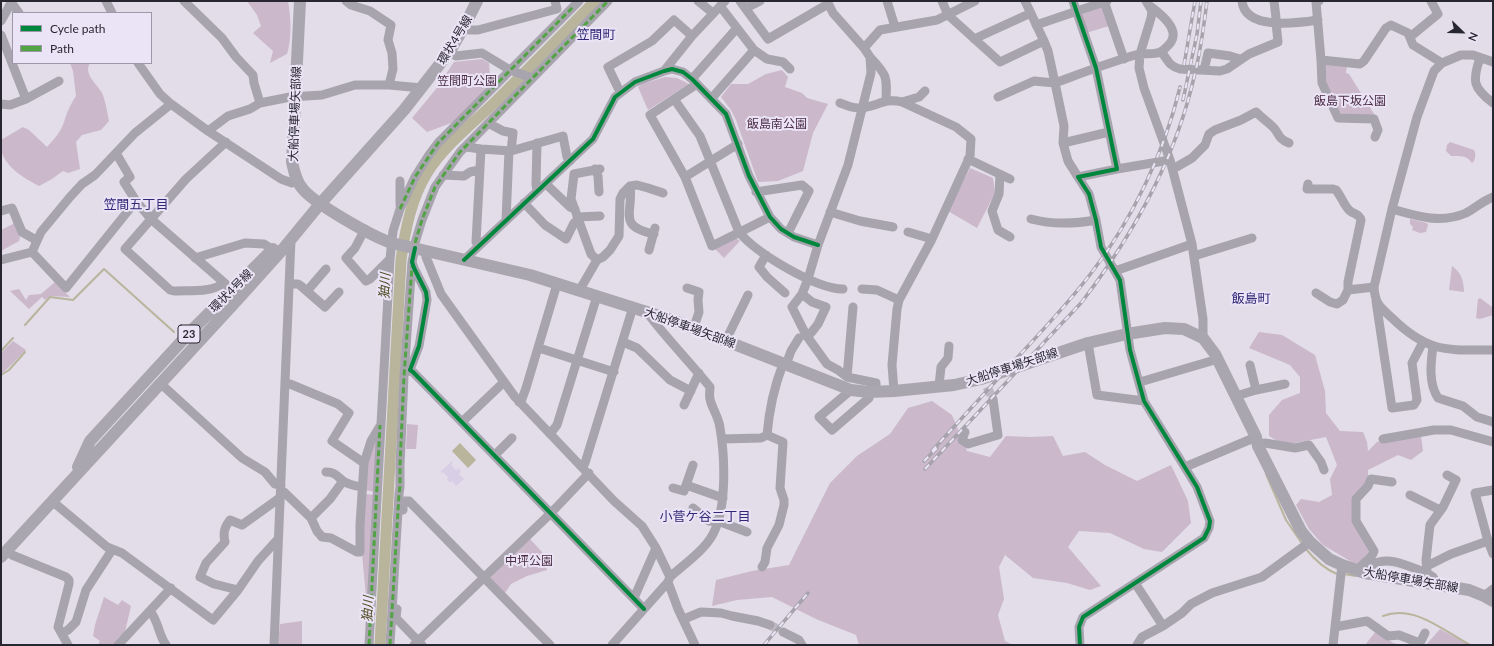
<!DOCTYPE html>
<html>
<head>
<meta charset="utf-8">
<style>
	body { margin:0 }
	#map { position:relative; width:1494px; height:646px; overflow:hidden; background:#e2dde8; font-family:Lato,sans-serif }
	canvas { display:block }
	.frame { position:absolute; inset:0; border:2px solid #282631; pointer-events:none }
	.legend { position:absolute; left:12px; top:12px; width:140px; height:52px; box-sizing:border-box; background:#ebe4f6; border:1px solid #9d98a7; margin:0; padding:5px 7px; list-style:none; font-size:12px; color:#282631 }
	.legend li { display:flex; align-items:center; gap:8px; height:20px }
	.legend b { width:20px; border:1px solid #9d98a7 }
	.north { position:absolute; left:1442px; top:12px; width:40px; height:40px; -webkit-text-stroke:3px #ebe4f6; paint-order:stroke; rotate:113deg; font-size:11px; font-weight:700; line-height:16px; text-align:center; color:#282631 }
	.north::after { content:''; display:block; margin:auto; width:14px; height:18px; background:#282631; clip-path:polygon(50% 0,100% 100%,50% 72%,0 100%) }
</style>
</head>
<body>
<div id="map">
<canvas width="1494" height="646"></canvas>
<div class="frame"></div>
<ul class="legend">
<li><b style="height:5px;background:#00873e"></b>Cycle path</li>
<li><b style="height:5px;background:#51a344"></b>Path</li>
</ul>
<div class="north">N</div>
</div>
<script>
const g = document.querySelector('canvas').getContext('2d');
g.lineJoin = 'round';
function fill(path, color) { g.fillStyle = color; g.fill(path, 'evenodd'); }
function strokePath(path, color, width, dash) { g.strokeStyle = color; g.lineWidth = width; g.lineCap = dash ? 'butt' : 'round'; g.setLineDash(dash || []); g.stroke(path); }
function label(font, color, halo, rows, align = 'center') {
  g.font = font + ' Lato,"Noto Sans JP",sans-serif'; g.lineWidth = 4; g.setLineDash([]); g.textBaseline = 'middle'; g.strokeStyle = halo; g.fillStyle = color; for (const [text, x, y, turn = 0] of rows) {
    g.save(); g.translate(x, y); g.rotate((+turn || 0) * Math.PI / 180); g.textAlign = isNaN(turn) ? turn : align; if (halo) g.strokeText(text, 0, 0); g.fillText(text, 0, 0); g.restore();
  }
}
fill(new Path2D(`
	M247 1H288C291 17 292 39 287 54L270 63 273 51 253 33 261 26 257 15Z
	M1103 6 1109 26 1086 33 1081 15Z
	M482 59 489 63 491 88 454 122 427 132 412 118 436 89 454 62Z
	M70 63H90C83 74 97 84 102 93 106 102 107 112 109 121L101 130 82 135 76 142 80 169 68 173 63 171 52 179 39 186C24 178 8 169 2 153 0 149 1 144 1 140L23 127 29 130 47 147C54 139 61 132 64 122 68 110 69 107 76 96L73 71Z
	M1328 64 1347 66 1346 73 1349 74 1376 117 1343 115 1341 113 1327 87 1325 66Z
	M782 70 788 77 785 87 802 93 807 98 828 104 813 133 803 171 778 181 758 182 736 120 731 110 721 97 731 84H748L766 74Z
	M665 77 677 78 689 84 648 110 638 87 642 84Z
	M1450 142 1474 150C1476 154 1476 160 1472 163 1467 155 1460 156 1451 156L1446 151 1447 145Z
	M970 168 993 178 995 193 977 228 948 211Z
	M13 219 23 224 19 241 1 251V230L13 224Z
	M1410 219 1427 223 1428 225 1426 232 1420 233 1412 230 1413 227 1410 224Z
	M736 238 740 241 724 258 714 248Z
	M1452 266C1461 272 1464 281 1464 292L1449 290Z
	M55 282 70 297 50 296 45 300 42 297 29 309 10 291 19 289 26 300 29 295 41 294Z
	M1480 298 1492 307 1493 315 1480 319 1476 318 1478 299Z
	M1259 332 1282 335 1315 355 1325 391 1326 413 1340 431 1363 432 1367 442 1368 451 1377 442 1421 435 1423 451 1411 460 1398 455 1368 470V480L1355 499V521L1375 553 1362 568 1323 545 1309 529 1296 505 1301 499 1319 502 1332 495 1330 479 1337 465 1326 437 1284 445 1269 436V415L1282 400 1300 393V377L1290 365 1249 348Z
	M13 341 26 350 6 370 1 374V353Z
	M932 401 952 415 967 451 990 457 1006 436 1031 437 1053 436 1063 456 1085 452 1105 465 1137 481 1171 465 1188 501 1191 523 1162 552 1144 549 1110 533 1079 531 1068 547 1101 586 1090 590 1067 583 1033 578 1005 555 999 567 1004 599 998 615 1005 641 1013 645H859L856 635 816 619 772 597 737 600 712 606 716 580 752 571 789 565 830 483 857 456 890 434 908 408Z
	M407 424 418 425 416 449H406Z
	M379 431 376 492 364 490 368 459Z
	M364 494 376 495 368 618 362 554Z
	M530 539 542 552 547 570 527 576 511 584 505 593 491 579V577Z
	M104 597 118 605 122 600 131 606 124 636H120L113 645H98L100 641 93 636 95 625Z
	M302 621V645H278L280 624Z
	M1440 629 1469 645H1426Z
	M1376 631 1393 643 1401 645H1365Z`), '#ccb8cb');
fill(new Path2D(`
	M452 461 453 462 451 465 456 470 459 468 461 471 459 474 464 479 456 486 452 481 450 483 447 479 448 477 443 472 442 473 440 472Z`), '#d8cee6');
fill(new Path2D(`
	M460 443 476 460 468 468 452 451Z`), '#b9b49c');
strokePath(new Path2D(`
	M25 325 50 297 73 300 104 269 174 332
	M1 351 13 338
	M1 375 9 370 25 352
	M1266 474 1286 520 1303 545
	M1305 548C1314 559 1324 569 1337 574
	M1344 574 1356 576
	M1383 616C1414 604 1444 631 1470 645`), '#b9b49c', 2);
strokePath(new Path2D(`
	M380 645 401 260C405 231 411 199 427 173 444 146 471 125 494 103 528 69 562 35 595 1`), '#b9b49c', 11);
strokePath(new Path2D(`
	M987 387 993 399
	M770 625 783 632`), '#bdb8c3', 9, [9, 4.5]);
strokePath(new Path2D(`
	M106 1 112 13
	M184 1 222 38 236 57 253 75 254 83 260 103
	M346 1 351 5 370 11 391 25 388 40 392 53 393 69 389 85
	M698 1 713 13
	M740 1 768 39 828 4
	M827 1 833 13 864 48 870 57 871 73 848 165 818 245 808 279 802 294 792 307 806 335 827 364 838 370 847 377 876 383V392
	M887 1 895 27
	M942 1 948 15 1000 62 1044 41
	M1025 1 1044 41 1048 51 1055 83C1082 73 1110 62 1139 54 1145 53 1154 55 1160 52 1163 51 1169 45 1171 42 1180 28 1159 13 1150 6
	M1073 1 1096 68 1117 169 1078 177 1089 194 1096 220 1101 247 1120 280 1130 350 1144 401 1197 487 1210 521 1209 528 1204 538 1083 617 1079 627 1080 645
	M1104 1 1124 59
	M1146 1 1152 11 1151 18 1140 54 1139 68 1144 88 1170 160 1192 244 1203 319V338
	M1242 1C1245 31 1298 23 1318 20
	M1274 1 1276 18 1274 23
	M1319 1 1316 2 1321 60 1360 64 1364 61 1386 28 1391 25 1408 33 1413 45 1442 63
	M11 2 19 13
	M720 6 754 50 767 59 783 62 790 69
	M746 8 760 1
	M1 21 12 1
	M1036 25 1107 1
	M464 27 469 30H478L557 9 555 1
	M1 35 26 99 10 105 1 104
	M1410 37 1438 14 1431 1
	M974 39 1031 13
	M864 48 880 30 937 20 975 1
	M450 51 456 56 482 53 510 70 532 78
	M1161 52C1169 60 1167 65 1180 69L1220 71 1227 69 1249 54 1278 42 1276 23
	M870 57C887 75 887 76 886 100
	M1480 58C1472 81 1473 88 1493 103
	M1321 60 1322 83 1338 118 1374 119 1378 130 1375 137
	M1493 62 1473 55H1461L1442 63 1434 71 1417 117 1392 209 1374 287C1375 304 1380 307 1392 318 1428 353 1446 350 1493 350
	M138 63 160 94 171 104 208 131 281 179 292 183 297 180
	M1204 70 1208 53 1230 56 1240 59
	M664 71 692 36 725 1
	M692 79 737 28
	M697 84 650 115 685 177 712 246 770 217
	M620 92 608 67 652 41 674 20 692 36
	M998 97 1034 81 1055 83 1064 126 1063 143 1068 161 1078 177
	M26 99 59 81
	M674 99 700 136 739 232C756 253 816 289 843 289
	M711 99 754 50
	M902 102 919 97 925 91
	M840 103C845 105 852 108 858 108 876 108 883 97 902 102L956 127 971 139 970 156 932 239 899 300 897 309 892 365 894 391
	M488 123 503 131 513 133 511 151
	M208 131 228 116 250 109 260 103 290 97 322 95 355 85H389L422 88
	M537 143 536 184 537 191
	M1063 143 1109 132
	M466 147 481 149 511 151 563 136 567 157 570 161
	M116 153 130 177 124 182 136 201 151 219 228 286
	M968 159 1010 179
	M595 169 598 176 599 192
	M1117 169 1170 160
	M1173 169 1192 158 1205 145 1209 134 1215 130 1241 120 1256 112C1262 118 1268 122 1273 127 1280 134 1277 138 1289 143
	M443 175 464 176 470 172 479 170
	M1000 175 999 194 992 211 998 230 1010 237
	M685 177 738 144
	M546 184 570 207 575 209
	M1308 184 1307 189H1333L1336 190C1341 196 1344 205 1349 210 1354 215 1359 213 1361 220L1348 282V290
	M630 186C634 212 616 226 654 234
	M756 192 802 185 809 191 788 233
	M524 203 545 225 566 239 574 223H579
	M400 205V181
	M1392 209C1416 216 1441 224 1466 213 1475 208 1483 201 1493 197
	M1 211 12 208 22 232 36 240
	M830 212 860 221 893 227
	M577 217 600 216
	M1031 219C1053 225 1074 224 1096 220
	M506 220 509 150
	M365 229 355 248 346 258 366 281 370 279 390 259
	M908 232 932 239
	M415 243 422 220 435 187 460 152 608 1
	M479 245 476 242 481 149
	M425 250 426 257 441 294 515 397 614 501 642 526 656 548 670 577
	M649 250 655 228
	M32 252 41 232 70 197 82 184 95 175 135 133 171 104
	M766 255 759 267 767 277 785 293
	M1194 256 1252 238
	M195 258 245 243 264 244 272 249
	M1 260 32 252 66 288 136 201
	M464 260 593 139 615 97 635 82 664 71 672 69 683 72 692 79 726 114 749 176 770 217 781 229 794 237 818 245
	M597 260 591 254 571 199 574 174 600 169
	M1115 271 1192 244
	M224 283C211 293 189 290 174 291L170 290 125 249 186 179 226 142
	M289 284H298L301 286 325 307 339 292
	M687 288 699 292 698 300 699 312 694 327
	M862 289 877 290 899 300
	M307 291 326 269
	M579 291 597 260 603 257 610 250 619 236 620 199 623 193 630 186 637 185 648 188 663 193
	M1316 293 1330 302 1337 304 1343 300 1348 290 1374 287
	M802 294 812 302 826 307 818 324 811 333
	M1376 301 1392 408 1414 405 1417 400 1412 363 1423 342
	M726 340 748 295
	M623 342 637 348 670 380 691 391
	M1088 343 1097 395 1144 401
	M1433 346C1431 362 1428 383 1438 398L1463 406 1477 417 1493 422
	M539 348 614 372
	M786 365 791 351 799 338
	M1250 365 1256 390
	M406 370 413 372 644 609
	M410 370 419 346 427 300 426 292 414 268 412 262 415 248
	M847 377 853 307
	M1140 382 1218 359
	M160 383 242 458 265 472 275 484 281 485
	M939 386 941 367 948 358 949 346
	M851 390 819 417 832 430 869 398V392
	M1236 396 1256 390 1285 384
	M519 402 522 399 526 388 557 284
	M684 405 699 373
	M463 421 504 382
	M965 432 962 440 968 444 998 435 993 399
	M550 434 557 425 597 296
	M722 439 761 438 767 435C769 411 774 387 783 364
	M1383 439 1434 430H1451L1493 442
	M1258 446 1265 443 1295 448 1309 445 1321 462 1324 470
	M495 455 512 438
	M364 463 371 441 380 426
	M582 467 585 463 633 307
	M1185 467 1256 437
	M326 472C335 472 337 476 343 481 349 485 356 486 362 487
	M686 485 723 498
	M673 488 684 491 693 465
	M1493 490 1475 493 1488 541 1493 554
	M281 491 284 492 311 518 317 531 322 537 331 538 357 552H360V525L364 463 332 441 349 413 338 404 290 384H285
	M1410 495 1440 510
	M52 501 107 547 122 553 213 620 238 590 258 561 278 539
	M693 508 709 521 718 522
	M403 510V501H409L550 645
	M311 518 330 499 343 481
	M718 521 747 532
	M7 550 12 555 66 577 69 580V584L58 627 68 645
	M1427 566 1451 554 1488 541
	M762 567 765 562 767 548 779 525 784 505V500L780 488 783 442 767 435
	M1358 571C1362 562 1372 560 1374 551L1356 521V499L1368 486 1371 479 1392 482
	M1365 573C1368 570 1371 566 1374 564 1389 555 1412 568 1427 573
	M668 582 678 609 695 645
	M1135 583 1163 626
	M1439 586 1433 577 1427 573 1426 560 1430 525 1443 507 1456 480 1447 475
	M238 590 214 584 200 577 206 563 225 542C223 533 224 528 230 520L242 525 281 497
	M1484 596 1493 589
	M634 598 656 548
	M397 609 396 618 422 645
	M150 611C159 622 158 634 166 645
	M684 619 701 612 721 613 732 616 758 621 770 625
	M1335 627 1367 621 1388 636 1399 635 1417 642 1421 641 1425 633
	M783 632 799 640 802 645
	M62 633 68 630 76 622 86 590 112 550
	M118 645 171 588
	M274 645 291 239
	M369 645 390 259 393 231 400 209 415 177 429 155 438 143 579 1
	M390 645 399 494 400 487V465L404 376 412 262
	M414 645 551 513 589 473
	M612 645 668 582 670 577C683 565 705 550 713 534 727 508 725 457 720 428 719 417 712 409 710 399 709 395 710 390 710 387 690 362 668 340 649 315L648 312
	M1137 645 1142 637 1163 626 1182 613 1191 604 1212 593 1262 577 1310 542
	M1333 645 1342 565`), '#a7a4ae', 9);
strokePath(new Path2D(`
	M300 1 292 162C294 171 296 181 302 188 313 203 373 237 392 243L530 275 675 321 851 390 869 392 894 391 954 385 981 379 1088 343 1127 334 1165 328 1184 329 1203 338 1215 354 1256 437 1258 446 1301 531 1310 542 1329 559 1342 565 1365 573 1469 590 1484 596 1493 601
	M78 467 90 441 192 330 273 249
	M1 557 240 297 283 249 320 204 404 110 450 51 464 27 477 1`), '#aaa6b0', 12);
const rail = new Path2D(`
	M1184 65 1195 1
	M1183 100 1197 34 1201 1
	M932 451C959 421 987 391 1014 361 1041 332 1068 304 1092 272 1132 220 1165 151 1180 87
	M924 461 937 448
	M925 469 1081 303C1134 234 1176 159 1195 73 1201 49 1204 25 1207 1
	M764 645 808 593`);
strokePath(rail, '#a6a3ac', 3.5);
strokePath(rail, '#ebe4f6', 2, [6]);
strokePath(new Path2D(`
	M400 209 415 177 438 143 573 7
	M415 243 422 220 435 187 460 152 608 1
	M369 645 380 425
	M390 645 399 494 400 487V465L404 376 412 266`), '#51a344', 3, [6, 3]);
strokePath(new Path2D(`
	M1073 1 1096 68 1117 169 1078 177 1089 194 1096 220 1101 247 1120 280 1130 350 1144 401 1197 487 1210 521 1209 528 1204 538 1083 617 1079 627 1080 645
	M415 248 412 262 414 268 426 292 427 300 419 346 410 370 413 372 644 609
	M464 260 593 139 615 97 635 82 664 71 672 69 683 72 692 79 726 114 749 176 770 217 781 229 794 237 818 245`), '#00873e', 4);
for (const [x, y, w] of [
	[189,334,22]
]) { const box = new Path2D(); box.roundRect(x - w / 2, y - 9, w, 18, 3); g.fillStyle = '#ebe4f6'; g.fill(box); strokePath(box, '#282631', 1); }
label('bold 11px', '#282631', null, [
	["23",189,334]
]);
label('12px', '#282631', '#ebe4f6', [
	["環状4号線",455,40,-59],
	["大船停車場矢部線",295,114,-88],
	["環状4号線",231,291,-45],
	["大船停車場矢部線",690,328,20],
	["大船停車場矢部線",1012,367,-18],
	["大船停車場矢部線",1411,580,10]
]);
label('12px', '#4c2d45', '#ebe4f6', [
	["笠間町公園",467,81],
	["飯島下坂公園",1350,101],
	["飯島南公園",777,124],
	["中坪公園",529,561]
]);
label('13px', '#312877', '#ebe4f6', [
	["笠間町",596,35],
	["笠間五丁目",136,205],
	["飯島町",1251,299],
	["小菅ケ谷二丁目",705,517]
]);
label('italic 13px', '#4d4b21', '#ebe4f6', [
	["㹨川",385,286,-87],
	["㹨川",368,609,-87]
]);
</script>
</body>
</html>
